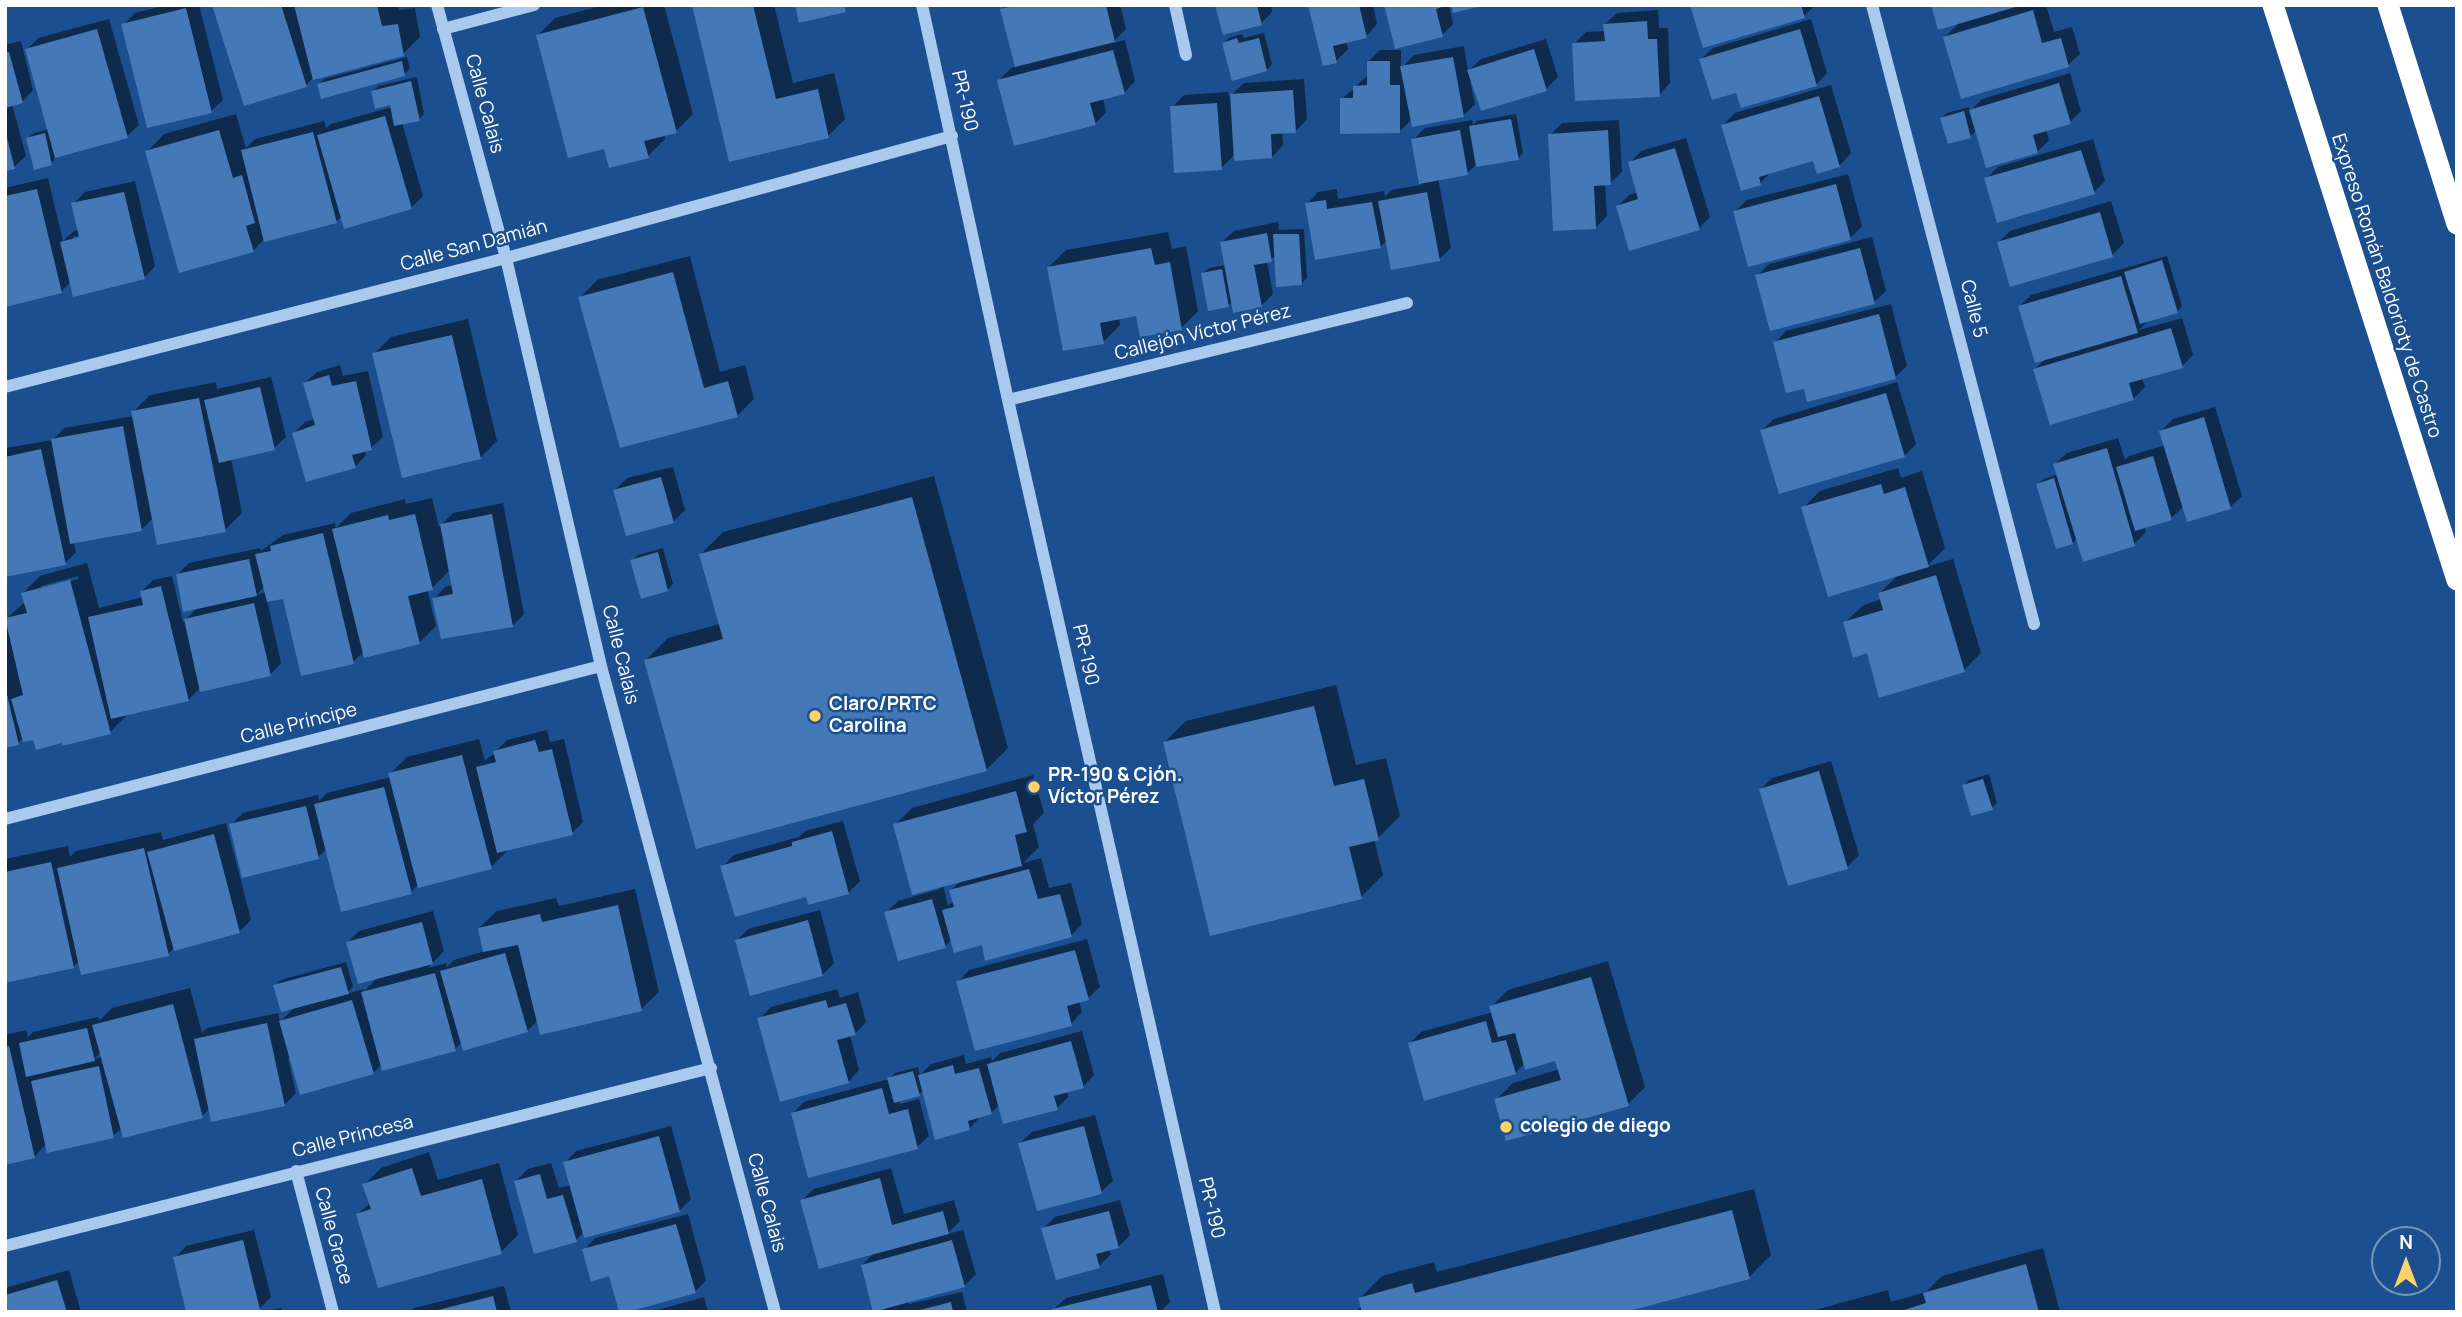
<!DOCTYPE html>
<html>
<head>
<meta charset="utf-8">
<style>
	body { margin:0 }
	#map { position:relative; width:2462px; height:1317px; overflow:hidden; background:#1b4f8f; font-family:Manrope,sans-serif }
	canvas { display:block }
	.frame { position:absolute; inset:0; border:7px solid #fff; pointer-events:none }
	.north { position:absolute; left:2371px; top:1226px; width:70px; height:70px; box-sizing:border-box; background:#1b4f8f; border:2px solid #7695bc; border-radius:50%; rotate:0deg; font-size:19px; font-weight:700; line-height:28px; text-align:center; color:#fff }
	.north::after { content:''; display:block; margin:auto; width:24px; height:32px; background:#ffd166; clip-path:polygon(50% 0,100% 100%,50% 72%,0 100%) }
</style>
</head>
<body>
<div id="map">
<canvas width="2462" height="1317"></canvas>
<div class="frame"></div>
<div class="north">N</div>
</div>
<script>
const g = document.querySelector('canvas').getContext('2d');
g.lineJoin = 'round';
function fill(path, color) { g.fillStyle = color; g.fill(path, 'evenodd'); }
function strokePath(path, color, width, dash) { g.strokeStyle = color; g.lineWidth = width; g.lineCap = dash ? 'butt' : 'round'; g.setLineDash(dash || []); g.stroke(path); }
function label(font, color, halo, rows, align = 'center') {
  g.font = font + ' Manrope,sans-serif'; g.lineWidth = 5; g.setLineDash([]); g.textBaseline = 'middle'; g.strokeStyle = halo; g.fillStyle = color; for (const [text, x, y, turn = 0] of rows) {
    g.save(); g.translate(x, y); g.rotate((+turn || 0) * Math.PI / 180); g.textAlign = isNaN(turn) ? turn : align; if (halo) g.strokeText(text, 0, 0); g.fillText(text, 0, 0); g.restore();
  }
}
fill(new Path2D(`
	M167 5H199L223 100 211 111 123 25 135 13Z
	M214 5H398L399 10 415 8 420 37 400 57 314 77 306 85Z
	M604 5H664L693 114 676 131 664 134 665 139 648 156 605 147 538 35 555 18Z
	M693 5H774L793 83 834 73 845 119 828 136 730 160Z
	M1007 5H1120L1126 29 1112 43 1125 40 1135 81 1124 93 1103 98 1106 112 1095 124 999 80 1011 68 1017 67 1002 10Z
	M1217 5H1271L1272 12 1261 23Z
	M1310 5H1373L1377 24 1366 36 1346 41 1348 49 1336 61Z
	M1386 5H1449L1453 24 1442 35Z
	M1692 5H1815L1804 16Z
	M1933 5H2046L2054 32 2072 27 2080 54 2068 65 1945 37 1960 22Z
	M1658 10 1659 28H1668L1670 83 1659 95 1574 44 1586 32 1606 31 1605 24 1617 13Z
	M109 19 139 125 127 136 56 156 51 164 28 138 34 133 49 129 27 50 38 38Z
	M1811 19 1827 73 1816 85 1701 59 1713 48Z
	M1264 33 1272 64 1267 70 1224 43 1229 38 1242 34 1244 38Z
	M1546 39 1558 77 1546 89 1470 81 1475 104 1463 116 1412 119 1399 132 1342 99 1368 75V62L1380 50H1401V68L1414 55 1464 46 1468 71 1481 59Z
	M21 41 33 90 22 102 12 104 26 156 14 167 5 169V45Z
	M407 57 410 69 404 74 319 85 324 79Z
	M2070 73 2081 111 2070 122 2046 129 2049 140 2037 152 1977 130 1970 136 1942 118 1947 113 1969 107 1970 111 1982 99Z
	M417 77 424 114 419 119 402 123 423 196 411 208 342 216 336 222 265 238 253 251 147 152 164 134 236 114 246 148 255 139 324 121 326 128 331 124 392 107 391 102 372 92 378 86Z
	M1304 79 1307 119 1296 131 1282 132 1283 145 1272 157 1236 153 1221 168 1172 107 1184 95 1228 92 1229 97 1244 83Z
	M1831 85 1851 153 1840 165 1818 172 1814 158 1772 171 1760 183 1723 125 1735 113Z
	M1516 114 1523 153 1518 158 1478 163 1467 173 1438 178 1451 248 1439 259 1387 240 1380 247 1307 204 1318 192 1337 189 1338 199 1384 191 1385 197 1391 190 1421 185 1413 140 1425 128 1472 120 1473 125 1477 121Z
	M1619 120 1622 172 1610 183H1605L1607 216 1595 228 1550 135 1562 123Z
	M1686 138 1710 217 1699 228 1618 206 1629 195 1638 192 1630 163 1641 151Z
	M2093 139 2105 181 2094 192 1986 179 1998 167Z
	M1848 174 1862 226 1850 238 1735 211 1747 200Z
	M48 178 63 241 74 231 79 229 73 204 85 192 135 181 155 266 144 278 71 281 61 292 5 305V188ZM87 234 73 241V237Z
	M2111 201 2124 243 2112 255 1999 242 2010 231Z
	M1278 222 1279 230 1304 229 1307 278 1301 284 1276 256 1267 262 1273 294 1261 306 1233 301 1228 306 1203 273 1209 268 1226 265 1222 242 1234 231Z
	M1168 232 1172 249 1186 246 1198 311 1181 328 1137 314 1119 318 1120 325 1103 342 1049 267 1066 250Z
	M1872 237 1886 291 1874 302 1757 276 1769 264Z
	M690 256 720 372 745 365 754 399 737 416 580 298 597 280Z
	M2167 256 2182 306 2177 311 2150 319 2139 330 2182 318 2193 355 2182 366 2142 378 2145 387 2133 399 2035 369 2045 359 2020 306 2031 295Z
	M1891 304 1907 366 1895 377 1805 386 1775 343 1786 331Z
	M468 319 497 441 480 458 374 354 391 337Z
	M340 365 343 376 368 371 383 437 371 448 365 450 366 455 355 467 294 433 305 422 315 419 305 383 317 372Z
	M271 377 286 437 274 448 231 458 242 513 225 530 154 517 142 529 74 542 76 552 65 563 5 576V448L53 440 64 428 134 416 133 412 150 395 216 382 217 389Z
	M1897 382 1916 444 1904 456 1762 430 1774 419Z
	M2215 407 2242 496 2230 507 2184 506 2171 518 2144 526 2146 532 2134 544 2084 560 2077 538 2073 543 2038 484 2044 479 2058 474 2055 464 2067 453 2118 438 2125 460 2129 456 2165 445 2161 431 2173 419Z
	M673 467 685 510 673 522 615 490 627 478Z
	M1898 468 1901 478 1922 471 1945 548 1926 567 1953 559 1981 653 1964 670 1868 651 1845 623 1862 606 1881 599 1880 593 1899 574 1803 508 1820 491Z
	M934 476 1008 748 986 770 646 660 668 638 720 624 701 554 723 532Z
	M432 498 439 527 453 513 503 503 524 614 513 625 434 599 445 587 453 585 450 570 432 588 427 589 436 626 419 643 364 651 353 662 284 597 267 600 281 663 270 675 201 687 188 700 127 715 110 732 63 741 23 738 18 743 5 746V628L8 627 6 619 26 601 23 593 40 576 87 563 99 608 143 597 142 591 153 580 172 576 183 622 198 607 177 575 189 563 260 548 261 551 283 535 335 523 336 528 351 513 405 499 406 504ZM78 576 79 579 41 589V586ZM265 586 266 592 256 595Z
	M663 548 673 584 667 590 632 560 638 555Z
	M1336 685 1356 765 1386 758 1400 816 1378 838 1374 839 1383 875 1361 897 1164 743 1186 721Z
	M547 730 550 742 564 739 583 822 572 833 508 850 491 867 417 886 411 892 327 849 318 857 231 825 243 813 318 795 319 801 327 793 391 777 390 774 407 757 479 739 485 761 490 756 496 754 495 752 507 740Z
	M1831 761 1859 855 1847 867 1761 789 1772 778Z
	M1989 774 1997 803 1992 808 1964 786 1969 780Z
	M1033 775 1044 813 1033 824 1039 847 1023 863 1041 858 1049 888 1071 883 1082 924 1071 936 983 943 952 939 945 947 886 913 898 901 940 889 895 825 912 808ZM962 880 951 890 954 900 948 906 943 885Z
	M843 821 860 881 848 893 808 895 722 867 734 855 799 837 805 831Z
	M226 823 251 920 239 932 175 947 168 954 80 960 73 967 5 981V859L68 846 70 857 76 851 161 832 163 840Z
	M635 889 659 992 641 1009 538 1020 527 1031 463 1041 455 1049 382 1064 373 1073 291 1057 288 1058 296 1093 285 1104 210 1108 202 1116 122 1128 113 1136 46 1144 35 1156 5 1163V1035L26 1030 28 1037 33 1032 98 1017 99 1021 112 1008 190 988 202 1033 207 1028 278 1013 280 1022 295 1007 275 986 281 980 346 962 353 987 346 994 364 989V991L379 977 348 942 359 931 433 911 444 951 428 968 446 963 447 967 454 960 485 951 479 928 497 911 556 898 559 906ZM101 1052 103 1057 94 1059Z
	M820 910 834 963 822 975 736 941 748 929Z
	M1087 939 1100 987 1088 998 1079 1001 1082 1012 1071 1024 958 982 969 970Z
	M1608 961 1645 1087 1628 1104 1496 1100 1513 1083 1560 1069 1557 1059 1525 1063 1515 1073 1409 1044 1421 1032 1493 1012 1491 1007 1508 990Z
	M837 989 840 998 858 992 866 1022 855 1034 850 1035 859 1070 848 1082 759 1019 771 1007Z
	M1082 1031 1094 1075 1083 1087 1067 1091 1068 1097 1057 1108 999 1105 991 1113 981 1116 969 1129 923 1090 919 1095 899 1100 900 1104 919 1099 929 1136 917 1147 793 1113 804 1102 889 1079 895 1073 918 1067 920 1075 931 1064 964 1055 966 1064 991 1057 992 1061 1000 1053Z
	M1095 1115 1113 1181 1101 1192 1020 1143 1032 1132Z
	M671 1126 691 1199 679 1211 584 1232 576 1240 516 1181 528 1169 551 1163 559 1188 571 1185 565 1163 576 1151Z
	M429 1152 438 1180 499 1163 518 1235 501 1252 358 1214 370 1203 364 1185 381 1168Z
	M891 1168 904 1214 954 1200 960 1221 947 1234 963 1230 976 1274 964 1286 908 1301 909 1304 962 1292 967 1312H882L887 1307 862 1265 875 1252 802 1200 814 1189Z
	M1754 1189 1771 1255 1749 1277 1618 1312H1356L1362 1306 1360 1298 1382 1276 1434 1262 1437 1272Z
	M1120 1200 1130 1235 1118 1247 1109 1249 1111 1254 1099 1266 1043 1229 1055 1217Z
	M688 1214 706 1280 695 1292 610 1274 584 1250 595 1238Z
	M254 1230 271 1297 259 1309 248 1311 188 1312 175 1258 186 1246Z
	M2043 1248 2060 1312H1808L1888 1290 1891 1302 1926 1292 1942 1276Z
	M69 1270 81 1312H5V1288Z
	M1163 1274 1170 1302 1160 1312H1055L1054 1309 1066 1298Z
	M504 1286 511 1312H410L414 1308Z
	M704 1297 708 1312H650Z
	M281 1308 282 1312H262Z`), '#0007');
fill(new Path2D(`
	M212 5H281L307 87 244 106Z
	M294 5H377L382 26 398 24 404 56 313 80Z
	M692 5H753L776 99 818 89 829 138 729 162Z
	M795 5H844L846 12 799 23Z
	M1017 5H1106L1115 42 1015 67 1000 9Z
	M1215 5H1257L1262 25 1223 35Z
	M1308 5H1359L1367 38 1333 46 1337 63 1323 66Z
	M1384 5H1448L1436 9 1443 37 1395 49Z
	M1451 5H1481V6L1453 13Z
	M1690 5H1801L1805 18 1703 48Z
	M1931 5H2019V6L1938 30Z
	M643 7 677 133 644 141 649 158 609 168 604 149 568 158 536 35Z
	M186 8 212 113 147 128 121 24Z
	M2033 10 2042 43 2061 38 2069 67 1961 99 1943 37Z
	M1647 21 1648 39H1657L1660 97 1575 101 1572 43 1605 41 1603 24Z
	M97 29 128 138 55 158 25 49Z
	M1800 29 1817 86 1741 108 1736 93 1712 100 1699 59Z
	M1237 38 1239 43 1259 38 1267 71 1232 81 1222 43Z
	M1534 49 1547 91 1481 111 1467 70Z
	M1113 50 1125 94 1090 103 1096 125 1014 146 997 80Z
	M9 52 23 103 5 108V53Z
	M1453 57 1464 117 1412 127 1400 66Z
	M402 61 405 76 321 99 317 84Z
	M1367 61H1390V85H1400V133L1340 134V98H1353V86L1367 85Z
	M411 81 420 121 394 126 390 105 375 109 371 91Z
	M2059 83 2071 124 2033 135 2038 153 1986 168 1969 110Z
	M1293 90 1296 133 1271 134 1272 158 1234 161 1230 94Z
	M1819 96 1840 167 1817 174 1813 161 1759 177 1761 185 1741 191 1721 125Z
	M1217 103 1222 170 1174 173 1170 106Z
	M1964 111 1971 138 1948 144 1940 118Z
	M385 116 412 209 344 229 317 135Z
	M1511 119 1519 160 1476 167 1469 126Z
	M219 130 233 178 242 175 255 223 246 226 254 252 179 273 145 151Z
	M1460 130 1468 175 1419 184 1411 139Z
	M1608 130 1611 185 1594 186 1596 229 1553 231 1548 134Z
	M313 132 337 223 264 242 241 150Z
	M45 133 52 165 34 170 26 138Z
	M6 134 15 169 5 171V135Z
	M1675 148 1700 230 1629 251 1616 206 1638 199 1628 162Z
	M2081 150 2095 194 1997 223 1984 178Z
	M1836 184 1851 240 1748 267 1733 211Z
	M37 189 62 293 5 307V196Z
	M124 192 145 279 73 297 60 242 79 237 71 203Z
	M1427 192 1440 261 1391 270 1378 201Z
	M1326 200 1327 209 1372 202 1381 248 1315 260 1305 203Z
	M2100 212 2113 257 2010 287 1997 242Z
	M1267 233 1272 262 1254 265 1262 307 1233 313 1220 242Z
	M1273 234H1299L1302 285 1276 287Z
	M1151 248 1155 265 1170 262 1182 330 1140 337 1136 316 1100 323 1104 344 1063 351 1047 267Z
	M1860 248 1875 304 1770 331 1755 275Z
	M2162 260 2178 313 2140 324 2124 272Z
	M1222 269 1229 307 1208 311 1201 273Z
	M673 272 704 388 728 381 738 417 620 448 578 297Z
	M2121 276 2138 333 2035 363 2018 306Z
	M1879 314 1896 379 1807 402 1804 389 1786 393 1773 342Z
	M2171 328 2183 368 2129 383 2134 400 2050 425 2033 369Z
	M452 335 481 459 402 478 372 353Z
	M329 375 332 386 356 381 372 450 352 455 356 468 306 482 292 433 315 425 303 383Z
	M260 387 275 450 219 463 204 400Z
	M1886 393 1905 457 1779 494 1760 430Z
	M199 398 226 532 157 545 131 411Z
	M2204 417 2231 509 2187 522 2159 431Z
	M123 426 142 531 70 544 51 439Z
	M2107 448 2135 546 2083 562 2053 464Z
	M41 449 66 565 5 577V457Z
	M2153 456 2172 520 2135 531 2116 467Z
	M661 477 674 523 626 536 613 490Z
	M2054 478 2073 544 2056 549 2036 484Z
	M1881 484 1884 494 1905 487 1929 567 1828 597 1801 507Z
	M912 497 987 771 696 849 644 660 723 639 699 554Z
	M415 514 433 590 408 596 420 644 364 658 332 529 388 515 389 520Z
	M492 514 513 627 441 639 432 598 453 594 440 524Z
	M323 533 354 664 301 676 283 599 267 602 255 554 271 551 270 546Z
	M658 552 668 591 641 599 630 560Z
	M249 559 257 596 183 612 176 574Z
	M1936 575 1965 672 1879 698 1867 653 1853 658 1843 622 1883 610 1878 593Z
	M70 580 111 734 62 746V743L36 750 33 740 23 742 11 699 23 695 5 618 27 613 21 593Z
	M161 586 189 701 111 719 88 617 143 605 140 591Z
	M254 603 271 676 200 692 184 619Z
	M5 686 19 745 5 748Z
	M1314 706 1334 786 1364 779 1379 840 1349 847 1362 899 1210 936 1163 742Z
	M535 740 539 752 552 749 573 835 497 853 476 767 496 762 493 751Z
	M462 755 492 869 418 888 388 773Z
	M1819 771 1848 869 1788 886 1759 789Z
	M1983 779 1993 810 1971 816 1962 785Z
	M384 787 412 894 341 912 314 804Z
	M1016 791 1027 832 1015 835 1022 866 912 895 893 824Z
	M306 806 319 859 242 878 229 824Z
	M832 831 849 894 808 905 806 897 735 917 720 866 792 846V842Z
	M214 834 240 933 174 951 147 852Z
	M144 848 169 956 81 975 57 868Z
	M51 862 74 968 5 983V872Z
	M1029 869 1038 899 1060 894 1072 937 985 961 982 945 954 953 942 910 954 907 949 890Z
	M932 899 946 948 898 961 884 912Z
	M618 905 642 1011 540 1035 518 945 483 952 478 928 540 914 542 922Z
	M808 920 823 976 750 996 735 940Z
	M422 922 433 964 358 984 346 942Z
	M1075 950 1089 1000 1067 1006 1072 1026 975 1051 956 981Z
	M505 953 528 1032 463 1051 440 971Z
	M341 967 349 994 281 1012 273 985Z
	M435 973 456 1051 382 1071 361 992Z
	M1591 977 1629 1106 1506 1141 1494 1099 1561 1080 1555 1061 1525 1070 1515 1033 1498 1037 1489 1006Z
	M352 1000 374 1074 300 1095 279 1021Z
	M826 1000 828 1008 846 1003 856 1035 837 1040 849 1083 780 1102 757 1018Z
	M173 1004 203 1118 123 1138 92 1025Z
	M1486 1021 1492 1043 1506 1040 1516 1074 1424 1101 1408 1043Z
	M267 1023 285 1106 211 1122 194 1039Z
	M87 1028 95 1061 26 1077 19 1043Z
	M1071 1041 1084 1088 1054 1096 1058 1110 1003 1124 987 1064Z
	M9 1046 35 1158 5 1165V1047Z
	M953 1065 955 1074 979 1068 992 1114 968 1121 970 1130 935 1140 918 1075Z
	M99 1066 114 1138 47 1153 31 1081Z
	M913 1071 920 1096 894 1103 887 1078Z
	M882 1088 889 1114 908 1109 918 1149 808 1178 791 1113Z
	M1084 1126 1102 1194 1037 1211 1018 1143Z
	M659 1136 680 1212 584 1238 563 1162Z
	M412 1168 421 1196 482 1179 502 1254 378 1288 356 1214 371 1209 362 1184Z
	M540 1174 547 1199 563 1195 577 1242 534 1254 514 1181Z
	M880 1178 892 1225 943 1211 949 1234 819 1269 800 1200Z
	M1732 1210 1750 1279 1625 1312H1362L1358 1298 1412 1283 1415 1293Z
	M1109 1211 1119 1248 1096 1254 1100 1268 1056 1280 1041 1228Z
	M676 1224 696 1293 628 1312H619L609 1276 591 1282 582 1249Z
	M243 1240 260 1310 186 1312 173 1257Z
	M952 1240 965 1287 873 1312 861 1265Z
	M2026 1264 2039 1312H1898L1926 1303 1923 1293Z
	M57 1280 67 1312H5V1295Z
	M1151 1285 1158 1312H1053L1052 1309Z
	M493 1296 497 1312H434V1311Z
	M951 1302 953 1312H916V1311Z`), '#4478b7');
strokePath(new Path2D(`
	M437 5 506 258 601 666 775 1312
	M922 5 1008 400 1215 1312
	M1175 5 1186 55
	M1872 5 2034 624
	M443 29 534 5
	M5 387 506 258 952 136
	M1008 400 1407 303
	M5 819 601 666
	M296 1171 333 1312
	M5 1246 711 1068`), '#a9c9ee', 12);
strokePath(new Path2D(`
	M2273 5 2457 580
	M2388 5 2457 224`), '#fff', 21);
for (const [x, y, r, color] of [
	[815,716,7,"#ffd166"],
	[1034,787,7,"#ffd166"],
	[1506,1127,7,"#ffd166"]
]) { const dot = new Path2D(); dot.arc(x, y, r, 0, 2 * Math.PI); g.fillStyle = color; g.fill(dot); strokePath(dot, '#1b4f8f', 2.5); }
label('19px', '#fff', '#1b4f8f', [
	["PR-190",964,101,77],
	["Calle Calais",484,104,75],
	["Calle San Damián",474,246,-15],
	["Expreso Román Baldorioty de Castro",2386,286,72],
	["Calle 5",1973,309,76],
	["Callejón Víctor Pérez",1203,333,-14],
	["Calle Calais",620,655,76],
	["PR-190",1085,655,77],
	["Calle Príncipe",299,724,-14],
	["Calle Princesa",353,1137,-14],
	["Calle Calais",766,1203,75],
	["PR-190",1211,1208,77],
	["Calle Grace",333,1236,75]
]);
label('bold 19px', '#fff', '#1b4f8f', [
	["Claro/PRTC",829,705],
	["Carolina",829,727],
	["PR-190 & Cjón.",1048,776],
	["Víctor Pérez",1048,798],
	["colegio de diego",1520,1127]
], 'left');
</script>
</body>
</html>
